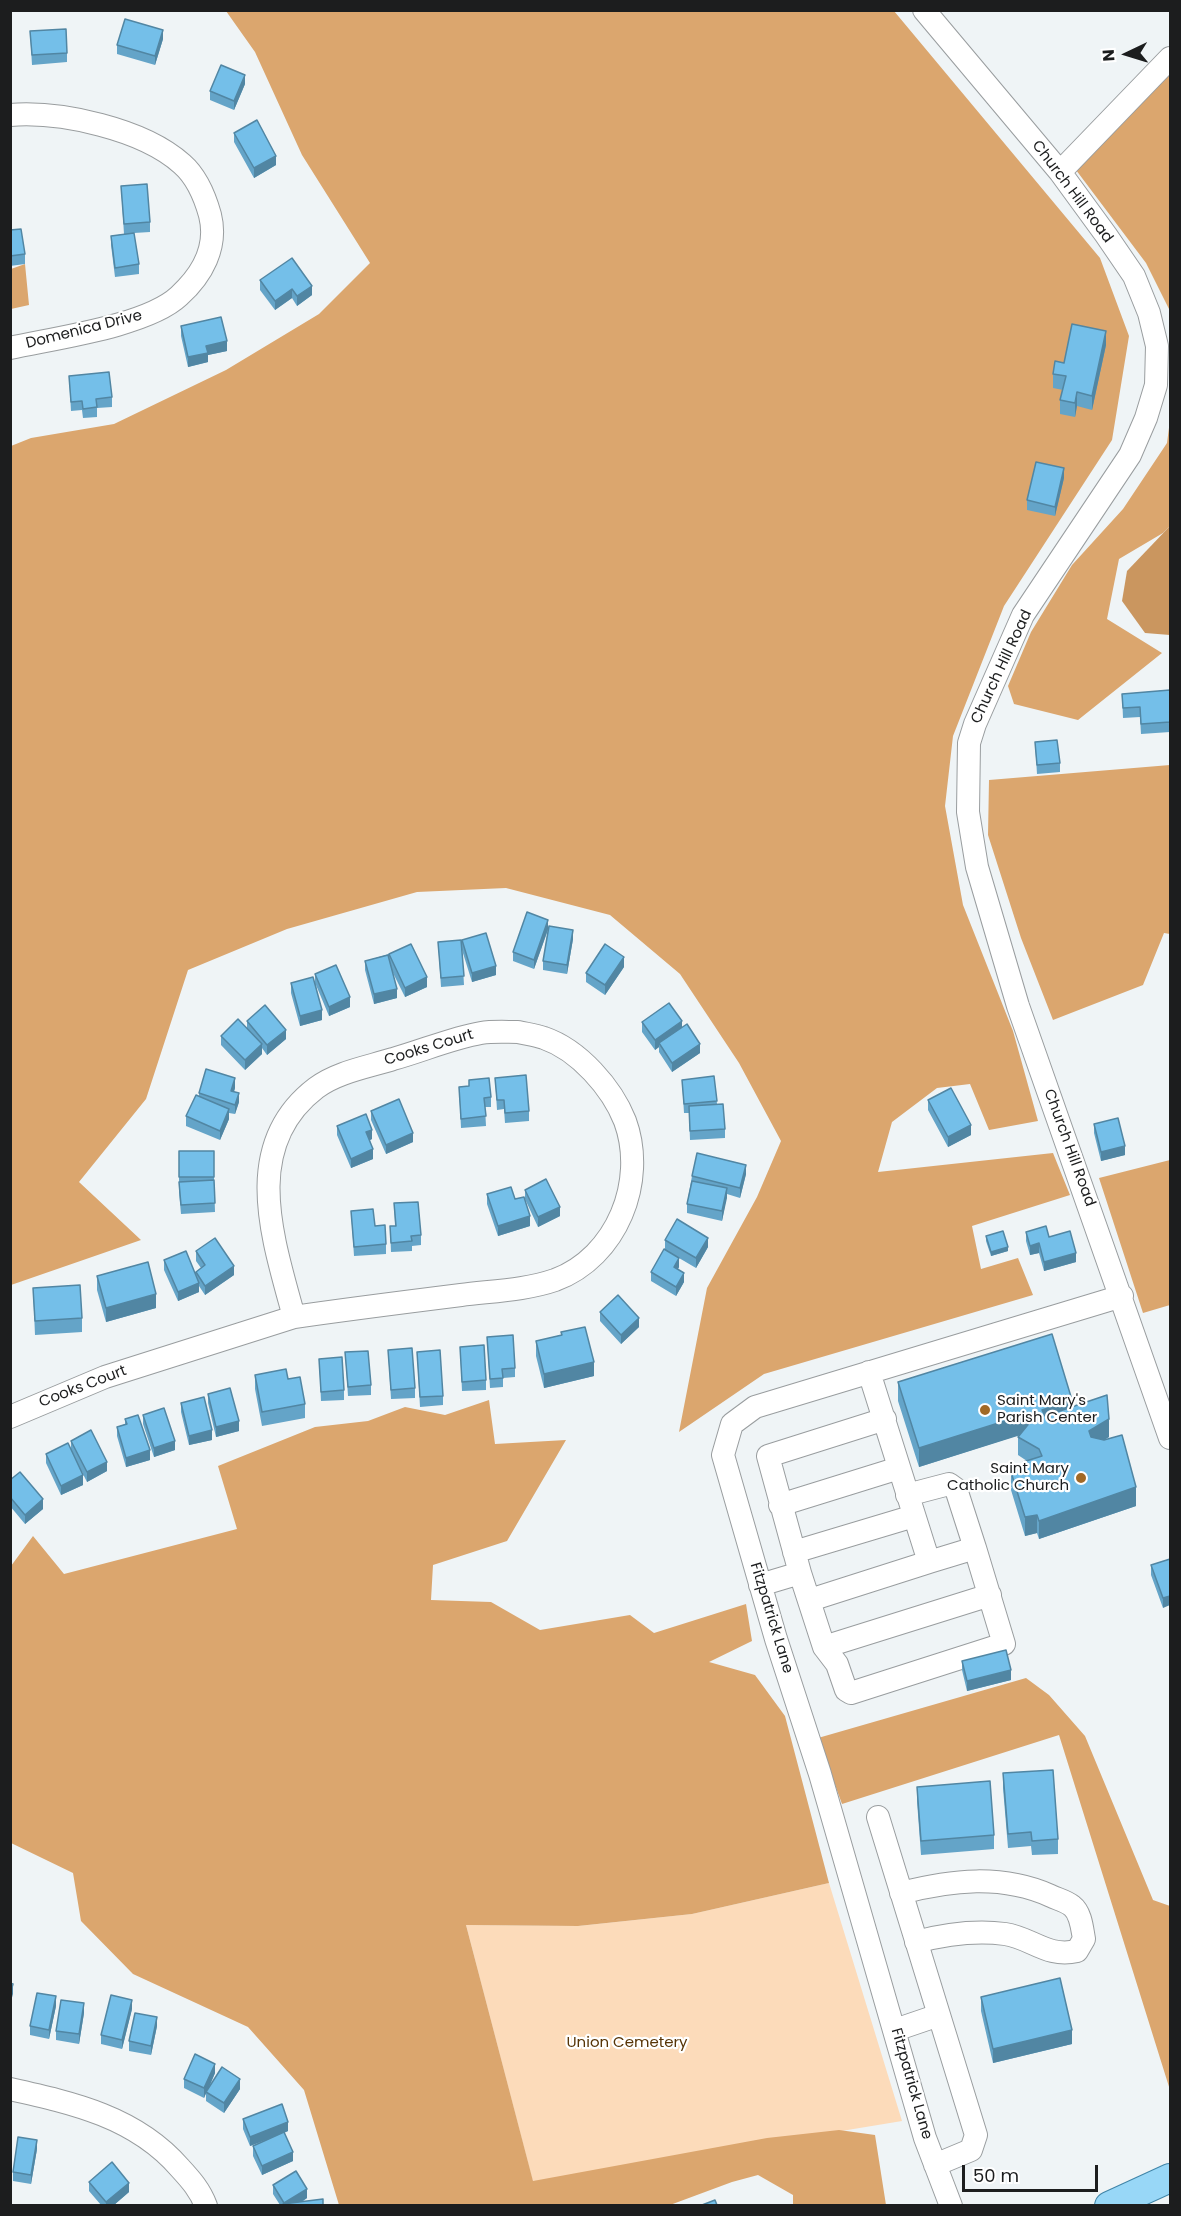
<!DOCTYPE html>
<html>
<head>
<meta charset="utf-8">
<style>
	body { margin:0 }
	#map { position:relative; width:1181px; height:2216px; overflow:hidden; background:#eff4f6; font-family:Poppins,sans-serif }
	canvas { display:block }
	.frame { position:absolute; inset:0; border:12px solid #1c1d1e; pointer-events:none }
	.north { position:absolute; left:1097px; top:24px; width:60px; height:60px; -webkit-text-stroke:4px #fff; paint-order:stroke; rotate:266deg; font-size:16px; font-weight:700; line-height:24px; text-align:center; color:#1c1d1e }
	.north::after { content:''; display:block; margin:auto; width:21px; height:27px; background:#1c1d1e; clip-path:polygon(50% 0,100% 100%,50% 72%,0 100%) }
	.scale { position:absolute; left:962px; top:2165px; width:136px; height:27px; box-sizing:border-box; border:3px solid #1c1d1e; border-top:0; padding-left:8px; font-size:18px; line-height:21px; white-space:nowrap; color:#1c1d1e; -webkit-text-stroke:4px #fff; paint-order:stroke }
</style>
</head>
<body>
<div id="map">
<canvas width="1181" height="2216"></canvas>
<div class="frame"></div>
<div class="north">N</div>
<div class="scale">50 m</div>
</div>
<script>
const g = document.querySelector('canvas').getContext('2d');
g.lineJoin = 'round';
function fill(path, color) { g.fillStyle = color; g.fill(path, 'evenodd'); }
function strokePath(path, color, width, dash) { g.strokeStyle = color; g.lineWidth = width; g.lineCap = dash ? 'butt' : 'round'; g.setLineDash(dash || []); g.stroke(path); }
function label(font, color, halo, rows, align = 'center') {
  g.font = font + ' Poppins,sans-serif'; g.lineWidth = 4.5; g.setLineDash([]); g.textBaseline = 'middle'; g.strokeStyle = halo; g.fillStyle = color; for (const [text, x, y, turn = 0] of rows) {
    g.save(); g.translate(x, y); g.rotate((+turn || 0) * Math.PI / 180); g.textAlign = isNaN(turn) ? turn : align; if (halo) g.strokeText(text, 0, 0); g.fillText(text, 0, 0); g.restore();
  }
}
fill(new Path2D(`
	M829 1883 902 2121 533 2182 466 1925 578 1926 692 1914Z`), '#fcdbba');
fill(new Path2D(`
	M226 11H894L1100 258 1129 336 1112 440 1004 606 953 736 945 806 963 905 1013 1031 1038 1121 989 1130 970 1084 937 1088 892 1122 878 1172 1053 1153 1070 1195 972 1226 981 1269 1018 1258 1033 1295 764 1374 679 1432 707 1288 757 1197 781 1141 739 1063 680 974 610 915 506 888 417 892 287 929 188 970 146 1099 79 1182 141 1240 11 1285V446L31 438 114 424 226 370 319 314 370 263 302 155 255 52Z
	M1170 72V311L1146 263 1076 170Z
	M25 264 29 305 11 309V269Z
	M1170 420V526L1163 533 1119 559 1107 619 1162 653 1078 720 1014 704 1008 686 1031 632 1072 565 1123 509 1167 443Z
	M1170 765V934L1164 933 1143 985 1053 1020 1021 938 988 835 989 780Z
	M1170 1160V1305L1143 1313 1099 1178Z
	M489 1400 495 1444 566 1440 507 1541 433 1565 431 1600 491 1602 540 1630 630 1615 654 1633 746 1604 752 1641 709 1662 755 1675 785 1716 829 1883 692 1914 578 1926 466 1925 533 2181 767 2138 839 2130 875 2135 886 2205H793V2195L758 2175 732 2182 670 2205H339L304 2090 248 2027 133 1974 81 1921 73 1873 11 1843V1566L33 1536 64 1574 237 1529 218 1466 315 1427 368 1421 405 1407 445 1415Z
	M1026 1678 1049 1695 1085 1736 1153 1900 1170 1906V2090L1059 1735 842 1804 818 1738Z`), '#dba66e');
fill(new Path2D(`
	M1170 526V635L1145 633 1122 601 1127 571Z`), '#ca965f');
const minor = new Path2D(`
	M924 10 1060 172 1106 235 1134 276 1149 313 1157 346 1156 385 1146 418 1130 455 1023 615 975 724 969 743 968 812 977 867 1018 1006 1170 1438
	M10 115C61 111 143 129 182 164 197 177 205 197 210 215 218 247 202 275 179 296 147 326 55 338 10 348
	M1060 172 1170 58
	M518 1032C527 1034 536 1035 544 1038 579 1050 612 1088 625 1121 647 1181 617 1257 555 1280 526 1290 492 1291 461 1295 405 1302 349 1309 294 1317 273 1239 240 1146 316 1088 337 1072 368 1067 393 1059 422 1051 452 1038 481 1033 493 1031 506 1032 518 1032Z
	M10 1417 105 1377 294 1317
	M907 1495 949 1484 956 1489 975 1548 929 1562
	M780 1505 899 1468
	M794 1552 914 1516
	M800 1573 824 1647 837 1664 846 1690 851 1693 1004 1644 975 1548
	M760 1585 800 1573 768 1456 885 1419
	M810 1600 929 1562 869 1372
	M824 1647 990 1595
	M878 1817 976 2135 971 2150 935 2165
	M901 1893C951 1880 1002 1874 1051 1896 1057 1899 1066 1901 1072 1906 1081 1913 1082 1928 1084 1939L1077 1951C1047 1958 1032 1938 1005 1934 974 1930 946 1934 916 1942
	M895 2030 939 2015
	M10 2089C73 2103 136 2117 180 2168 191 2180 200 2190 206 2206
	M951 2206 925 2138 820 1774 776 1639 723 1455 732 1424 755 1407 1122 1296`);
const major = new Path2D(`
	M1109 2206 1170 2178`);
strokePath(minor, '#999d9f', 24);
strokePath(major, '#4085a8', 30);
strokePath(minor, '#fff', 22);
strokePath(major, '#98d7f7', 28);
fill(new Path2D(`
	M30 31 67 53V62L32 65Z
	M163 39 155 65 117 54V45Z
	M245 84 234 110 210 100V91Z
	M234 133 276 165 254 178 234 142Z
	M121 186 150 222V232L134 233 139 264V274L115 277 111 245V236L124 234Z
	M10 230 25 254V264L10 266Z
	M260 280 312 286V295L297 306 292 298 275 310 260 290Z
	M181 326 227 351 208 355V362L188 367 181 336Z
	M1106 345 1092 410 1077 406 1075 417 1060 414V400L1063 390 1053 388V374L1064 363Z
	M69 376 112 397V407L97 408V417L83 418 82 410 71 411Z
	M1064 478 1055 516 1027 510V500Z
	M1170 690V732L1141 734 1140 717 1123 718 1122 694Z
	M1035 742 1060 763V772L1037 774Z
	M548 928 573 939 567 974 543 970V961L548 930 534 969 513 961V952Z
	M462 940 496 975 472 982 462 950 464 985 441 987 438 942 462 948Z
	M389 954 427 987 405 997 392 971 397 998 374 1004 365 970V961Z
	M624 967 605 995 586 982V973Z
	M315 974 350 1007 329 1016 316 985 322 1020 300 1026 291 993V983L315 982Z
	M247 1021 286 1039 267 1055 262 1048V1054L245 1070 221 1045V1036L247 1029Z
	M642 1022 682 1027 700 1053 672 1072 659 1052V1047L655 1050 642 1032Z
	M714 1076 717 1104 725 1129V1138L690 1140 689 1113H684L682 1080Z
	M495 1078 529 1111V1121L505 1123 504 1109 497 1110Z
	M469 1080 491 1097V1107H485L486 1126 461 1128 459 1087 469 1086Z
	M235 1088 234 1092 239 1102 235 1114 229 1113V1119L220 1140 186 1126V1116L199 1096V1093Z
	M928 1100 971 1135 948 1147 928 1110Z
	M371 1111 413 1142 386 1154 371 1120Z
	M1094 1124 1125 1155 1101 1161 1094 1133Z
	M337 1126 372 1139 370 1140 373 1159 351 1168 337 1135Z
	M179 1151H214V1180L215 1212 181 1214 179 1192Z
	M746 1174 740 1198 727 1194 722 1221 687 1213V1204L692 1176Z
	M525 1190 560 1216 538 1227 525 1199Z
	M487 1194 515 1199 530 1226 498 1236 487 1204Z
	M394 1203 421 1235V1245L412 1246V1251L391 1252 390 1226H395Z
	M351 1211 375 1226 386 1244V1254L354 1256Z
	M1026 1232 1049 1237 1076 1262 1044 1271 1039 1253 1030 1255 1026 1241Z
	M986 1236 1008 1251 991 1256 986 1241Z
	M665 1240 708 1247 696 1268 679 1258V1267L678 1269 684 1282 676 1296 651 1281V1272L665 1249Z
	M196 1251 234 1275 205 1295 199 1286V1292L178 1301 164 1270V1260L196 1275V1272L201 1268 196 1261Z
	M97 1276 156 1308 106 1322 97 1290Z
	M33 1288 82 1318V1332L35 1335Z
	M600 1312 639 1327 621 1344 600 1321Z
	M561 1332 594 1376 544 1388 536 1356V1341L561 1335Z
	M487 1337 515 1368V1377L503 1378V1387L490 1388Z
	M460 1347 486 1380V1390L462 1391Z
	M388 1350 415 1388V1398L391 1399Z
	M345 1352 371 1385V1395L348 1396Z
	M417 1352 443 1396V1405L420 1407Z
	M319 1359 344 1390V1400L321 1401Z
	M255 1375 288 1379 305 1404V1418L262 1426 255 1389Z
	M898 1382 1072 1407 1109 1437 1104 1440 1136 1506 1039 1539 1037 1533 1025 1536 1011 1490V1472L1023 1468V1462L1027 1461 1018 1455V1437L1019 1435 919 1467 898 1401Z
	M208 1394 239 1431 216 1437 208 1403Z
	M181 1403 212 1440 189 1445 181 1412Z
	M143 1415 175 1450 154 1457 143 1424Z
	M125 1419 150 1460 126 1467 117 1436V1427L125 1424Z
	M71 1441 107 1471 87 1482 82 1472 83 1485 61 1495 46 1463V1454L71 1449Z
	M10 1480 43 1509 25 1524 10 1506Z
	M1170 1559 1163 1608 1151 1575V1565Z
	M962 1661 1011 1680 967 1691 962 1670Z
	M1003 1773 1058 1839V1854L1032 1855 1031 1846 1008 1848 1003 1788Z
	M917 1787 994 1835V1849L921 1855 917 1801Z
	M981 1997 1072 2044 993 2063 981 2011Z
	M56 2006 49 2039 30 2035V2026Z
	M132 2009 122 2049 101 2044V2035Z
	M84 2013 79 2044 56 2040V2031Z
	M157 2026 151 2055 129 2051V2041Z
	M215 2073 209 2088 240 2089 224 2113 206 2101V2093L204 2098 184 2088V2079Z
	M243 2119 288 2131 284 2133 293 2161 262 2175 253 2156V2146L277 2136 250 2146 243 2129Z
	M37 2149 31 2184 13 2181V2172Z
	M89 2182 129 2192 114 2205H101L89 2191Z
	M273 2185 307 2198 302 2202 323 2205H280L273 2194Z`), '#64a4c8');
fill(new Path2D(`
	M163 30V39L155 65V56Z
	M245 75V84L234 110V101Z
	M276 156V165L254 178V168Z
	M312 286V295L297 306V296Z
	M292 289V298L275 310V301Z
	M1106 331V345L1092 410V396Z
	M227 341V351L208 355V362L188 367V357L206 346Z
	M1077 392V406L1075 417V403Z
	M1064 468V478L1055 516V507Z
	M548 920V929L534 969V960Z
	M573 930V939L567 974V965Z
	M624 957V967L605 995V985Z
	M496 966V975L472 982V973Z
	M427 977V987L405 997V988Z
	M397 989V998L374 1004V994Z
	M350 997V1007L329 1016V1007Z
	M322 1010V1020L300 1026V1016Z
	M682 1021V1031L659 1043V1047L655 1050V1040Z
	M286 1030V1039L267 1055V1045Z
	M262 1044V1054L245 1070V1060Z
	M700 1044V1053L672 1072V1063Z
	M235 1078V1088L231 1100V1091Z
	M239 1093V1102L235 1114V1105Z
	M229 1109V1119L220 1140V1131Z
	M971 1125V1135L948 1147V1137Z
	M372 1130V1139L366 1142V1132Z
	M413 1133V1142L386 1154V1145Z
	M1125 1146V1155L1101 1161V1152Z
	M373 1149V1159L351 1168V1159Z
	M746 1165V1174L740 1198V1188Z
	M727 1188V1198L722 1221V1211Z
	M560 1207V1216L538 1227V1217Z
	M530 1216V1226L498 1236V1226Z
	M708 1238V1247L696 1268V1258Z
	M1039 1243V1253L1030 1255V1246Z
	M1008 1247V1251L991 1256V1252Z
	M1076 1253V1262L1044 1271V1262Z
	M679 1258V1267L674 1276V1267Z
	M234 1266V1275L205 1295V1286Z
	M684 1273V1282L676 1296V1287Z
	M199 1283V1292L178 1301V1292Z
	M156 1294V1308L106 1322V1308Z
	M639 1318V1327L621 1344V1335Z
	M594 1362V1376L544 1388V1374Z
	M1072 1400V1418L1042 1428V1410Z
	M1027 1414V1433L919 1467V1448Z
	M1109 1419V1437L1089 1449V1431Z
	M239 1421V1431L216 1437V1427Z
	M212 1430V1440L189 1445V1436Z
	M175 1441V1450L154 1457V1448Z
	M150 1450V1460L126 1467V1458Z
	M107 1462V1471L87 1482V1472Z
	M83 1475V1485L61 1495V1486Z
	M1136 1487V1506L1039 1539V1521Z
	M43 1499V1509L25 1524V1515Z
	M1037 1515V1533L1025 1536V1517Z
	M1170 1596V1605L1163 1608V1598Z
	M1011 1670V1680L967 1691V1681Z
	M13 1984V1994L10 2005V1995Z
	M56 1996V2006L49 2039V2030Z
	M132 2000V2009L122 2049V2040Z
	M84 2003V2013L79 2044V2034Z
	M157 2017V2026L151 2055V2046Z
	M1072 2030V2044L993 2063V2049Z
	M215 2064V2073L204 2098V2088Z
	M240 2079V2089L224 2113V2103Z
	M288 2122V2131L250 2146V2137Z
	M12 2134V2143L10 2154V2145Z
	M37 2140V2149L31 2184V2175Z
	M293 2152V2161L262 2175V2166Z
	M129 2183V2192L114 2205H106V2202Z
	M307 2189V2198L296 2205H284V2203Z`), '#5186a3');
const building = new Path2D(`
	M125 19 163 30 155 56 117 45Z
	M66 29 67 53 32 55 30 31Z
	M221 65 245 75 234 101 210 91Z
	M257 120 276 156 254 168 234 133Z
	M147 184 150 222 124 224 121 186Z
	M21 229 25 254 10 256V230Z
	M134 233 139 264 115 268 111 236Z
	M292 258 312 286 297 296 292 289 275 301 260 280Z
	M221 317 227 341 206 346 208 353 188 357 181 326Z
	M1072 324 1106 331 1092 396 1077 392 1075 403 1060 400 1066 376 1053 374 1055 361 1064 363Z
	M109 372 112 397 96 399 97 407 83 409 82 401 71 402 69 376Z
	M1036 462 1064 468 1055 507 1027 500Z
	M1170 690V722L1141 724 1140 707 1123 708 1122 694Z
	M1057 740 1060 763 1037 765 1035 742Z
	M527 912 548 920 534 960 513 952Z
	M549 926 573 930 567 965 543 961Z
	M486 933 496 966 472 973 462 940Z
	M461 940 464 976 441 978 438 942Z
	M411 944 427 977 405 988 389 954Z
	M605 944 624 957 605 985 586 973Z
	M388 955 397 989 374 994 365 961Z
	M336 965 350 997 329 1007 315 974Z
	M313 977 322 1010 300 1016 291 983Z
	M669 1003 682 1021 655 1040 642 1022Z
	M265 1005 286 1030 267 1045 247 1021Z
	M238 1019 262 1044 245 1060 221 1036Z
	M687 1024 700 1044 672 1063 659 1043Z
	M206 1069 235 1078 231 1091 239 1093 235 1105 199 1093Z
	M526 1075 529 1111 505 1113 504 1100H497L495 1078Z
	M714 1076 717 1101 684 1104 682 1080Z
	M489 1078 491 1097 484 1098 486 1116 461 1119 459 1087 469 1086V1080Z
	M951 1088 971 1125 948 1137 928 1100Z
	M196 1095 229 1109 220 1131 186 1116Z
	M399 1099 413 1133 386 1145 371 1111Z
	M723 1104 725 1129 690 1131 689 1106Z
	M366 1114 372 1130 366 1132 373 1149 351 1159 337 1126Z
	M1118 1118 1125 1146 1101 1152 1094 1124Z
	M179 1151H214V1177H179Z
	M697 1153 746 1165 740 1188 692 1176Z
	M546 1179 560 1207 538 1217 525 1190Z
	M214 1180 215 1203 181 1205 179 1182Z
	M692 1181 727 1188 722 1211 687 1204Z
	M511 1187 515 1199 524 1197 530 1216 498 1226 487 1194Z
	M418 1202 421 1235 411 1236 412 1241 391 1243 390 1226H396L394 1203Z
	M373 1209 375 1226 385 1225 386 1244 354 1247 351 1211Z
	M677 1219 708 1238 696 1258 665 1240Z
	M1046 1226 1049 1237 1070 1231 1076 1253 1044 1262 1039 1243 1030 1246 1026 1232Z
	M1003 1231 1008 1247 991 1252 986 1236Z
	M215 1238 234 1266 205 1286 196 1272 205 1265 196 1251Z
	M664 1249 679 1258 674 1267 684 1273 676 1287 651 1272Z
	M186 1251 199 1283 178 1292 164 1260Z
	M148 1262 156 1294 106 1308 97 1276Z
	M80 1285 82 1318 35 1321 33 1288Z
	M618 1295 639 1318 621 1335 600 1312Z
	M585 1327 594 1362 544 1374 536 1341 562 1335 561 1332Z
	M1052 1334 1072 1400 1042 1410 1045 1416 1107 1395 1109 1419 1089 1431 1091 1437 1104 1440 1122 1435 1136 1487 1039 1521 1037 1515 1025 1517 1011 1472 1024 1467 1023 1462 1042 1456 1039 1449 1018 1437 1031 1421 1027 1414 919 1448 898 1382Z
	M513 1335 515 1368 502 1369 503 1378 490 1379 487 1337Z
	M484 1345 486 1380 462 1382 460 1347Z
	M412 1348 415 1388 391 1390 388 1350Z
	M440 1350 443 1396 420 1397 417 1352Z
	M368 1351 371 1385 348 1387 345 1352Z
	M342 1357 344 1390 321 1392 319 1359Z
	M286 1369 288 1379 300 1377 305 1404 262 1412 255 1375Z
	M230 1388 239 1421 216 1427 208 1394Z
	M204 1397 212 1430 189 1436 181 1403Z
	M164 1408 175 1441 154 1448 143 1415Z
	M138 1415 150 1450 126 1458 117 1427 127 1424 125 1419Z
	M91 1430 107 1462 87 1472 71 1441Z
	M68 1443 83 1475 61 1486 46 1454Z
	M20 1472 43 1499 25 1515 10 1497V1480Z
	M1170 1559V1596L1163 1598 1151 1565Z
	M1006 1650 1011 1670 967 1681 962 1661Z
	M1053 1770 1058 1839 1032 1841 1031 1832 1008 1834 1003 1773Z
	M990 1781 994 1835 921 1841 917 1787Z
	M1060 1978 1072 2030 993 2049 981 1997Z
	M10 1983 13 1984 10 1995Z
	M37 1993 56 1996 49 2030 30 2026Z
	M111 1995 132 2000 122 2040 101 2035Z
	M61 2000 84 2003 79 2034 56 2031Z
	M135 2013 157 2017 151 2046 129 2041Z
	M195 2054 215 2064 204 2088 184 2079Z
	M222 2067 240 2079 224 2103 206 2092Z
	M282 2104 288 2122 250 2137 243 2119Z
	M284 2132 293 2152 262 2166 253 2146Z
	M18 2137 37 2140 31 2175 13 2172Z
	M112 2162 129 2183 106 2202 89 2182Z
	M296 2171 307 2189 284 2203 273 2185Z
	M323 2199V2205H283V2204Z
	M715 2200 717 2205H702Z`);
fill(building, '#74bfe9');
strokePath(building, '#5186a3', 1.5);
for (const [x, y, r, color] of [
	[985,1410,6,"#a16926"],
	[1081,1478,6,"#a16926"]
]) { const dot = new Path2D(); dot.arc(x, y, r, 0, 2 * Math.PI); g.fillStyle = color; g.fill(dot); strokePath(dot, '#fff', 2); }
label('15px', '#1c1d1e', '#fff', [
	["Church Hill Road",1072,192,53],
	["Domenica Drive",84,330,-14],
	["Church Hill Road",1002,667,-65],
	["Cooks Court",429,1048,-17],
	["Church Hill Road",1069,1148,70],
	["Cooks Court",83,1387,-21],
	["Fitzpatrick Lane",771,1618,73],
	["Fitzpatrick Lane",911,2084,74]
]);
label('15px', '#1c1d1e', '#fff', [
	["Saint Mary's",997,1401],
	["Parish Center",997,1418],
	["Saint Mary",1069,1469,"right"],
	["Catholic Church",1069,1486,"right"]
], 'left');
label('15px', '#573406', '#fff', [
	["Union Cemetery",627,2043]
]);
</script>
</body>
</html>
